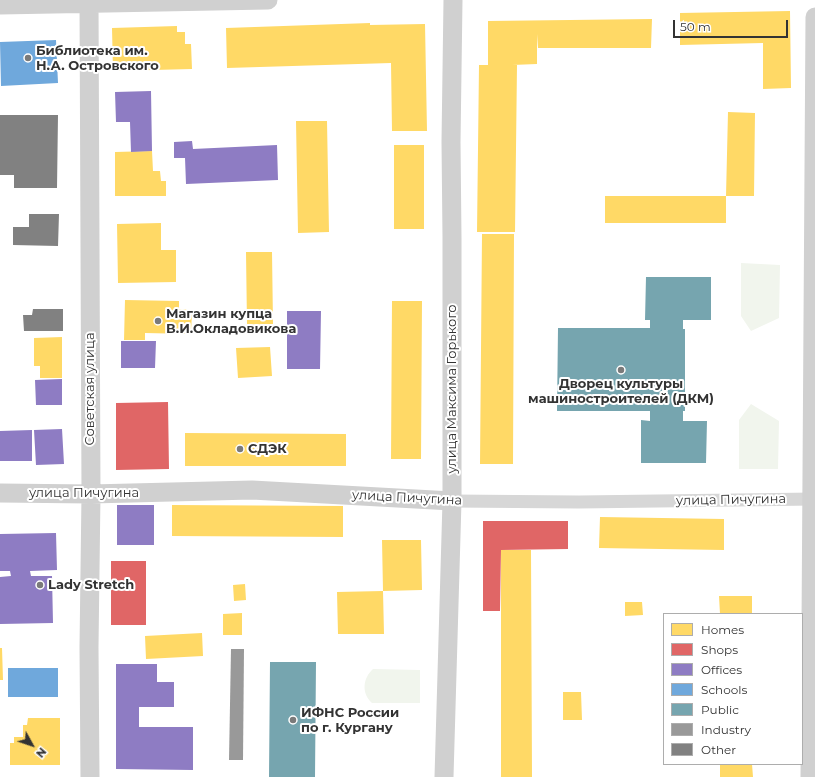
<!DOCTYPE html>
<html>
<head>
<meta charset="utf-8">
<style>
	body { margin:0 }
	#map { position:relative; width:815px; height:777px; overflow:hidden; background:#fff; font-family:Montserrat,sans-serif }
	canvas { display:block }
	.legend { position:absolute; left:663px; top:613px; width:140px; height:152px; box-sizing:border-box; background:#fff; border:1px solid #adadad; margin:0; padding:5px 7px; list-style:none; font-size:12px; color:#333 }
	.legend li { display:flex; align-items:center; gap:8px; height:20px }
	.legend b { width:20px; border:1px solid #adadad }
	.north { position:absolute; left:12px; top:725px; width:40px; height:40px; -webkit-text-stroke:3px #fff; paint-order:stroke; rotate:130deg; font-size:11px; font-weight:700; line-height:16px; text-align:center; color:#333 }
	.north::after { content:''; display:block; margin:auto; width:14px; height:18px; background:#333; clip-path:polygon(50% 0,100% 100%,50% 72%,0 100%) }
	.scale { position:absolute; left:673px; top:20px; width:115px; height:18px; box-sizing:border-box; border:2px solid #333; border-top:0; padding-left:5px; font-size:12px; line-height:14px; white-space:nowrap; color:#333; -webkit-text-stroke:3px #fff; paint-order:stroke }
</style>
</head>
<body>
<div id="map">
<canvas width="815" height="777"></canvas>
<ul class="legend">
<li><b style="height:11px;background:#ffd966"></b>Homes</li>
<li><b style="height:11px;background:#e06666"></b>Shops</li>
<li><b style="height:11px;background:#8e7cc3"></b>Offices</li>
<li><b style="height:11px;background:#6fa8dc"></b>Schools</li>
<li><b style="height:11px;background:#76a5af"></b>Public</li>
<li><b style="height:11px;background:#999"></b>Industry</li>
<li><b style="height:11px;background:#818181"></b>Other</li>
</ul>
<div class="north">N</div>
<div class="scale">50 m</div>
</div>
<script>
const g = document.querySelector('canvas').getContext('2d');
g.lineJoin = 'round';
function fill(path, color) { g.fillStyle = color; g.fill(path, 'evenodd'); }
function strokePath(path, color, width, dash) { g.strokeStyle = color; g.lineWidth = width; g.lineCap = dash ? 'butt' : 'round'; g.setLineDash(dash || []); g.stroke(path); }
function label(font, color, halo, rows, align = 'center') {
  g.font = font + ' Montserrat,sans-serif'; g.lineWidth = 4; g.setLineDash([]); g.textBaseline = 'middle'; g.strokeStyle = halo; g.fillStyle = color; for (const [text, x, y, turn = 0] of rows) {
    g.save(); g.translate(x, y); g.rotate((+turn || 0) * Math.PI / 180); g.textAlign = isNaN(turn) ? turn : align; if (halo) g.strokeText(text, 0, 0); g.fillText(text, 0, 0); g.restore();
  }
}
fill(new Path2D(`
	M741 263 780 265 779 318 751 331 741 316Z
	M751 404 779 421 778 469H739V420Z
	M373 669 420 670V703H372C361 693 363 678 373 669Z`), '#f1f5ed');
fill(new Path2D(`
	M790 11 791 88 763 89V43L680 45V13Z
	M652 19 651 48H538L537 34V64L512 65H517L515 232H477L479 65H488V21Z
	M370 23V25L425 24 427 131H392L391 63 227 68 226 28Z
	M177 26V32H185V44H191L192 69 113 71 112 28Z
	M728 112 755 113 754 196H726Z
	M296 121H327L329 232 298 233Z
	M394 145H424V229H394Z
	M152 151 153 171H160L161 181H166V196H115V152Z
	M605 196H726V223H605Z
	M161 223V250H176V282L118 283 117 224Z
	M482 234H514L513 464H480Z
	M246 252H272L273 324 247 325Z
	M125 300 179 301V309L192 310 191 334 145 333V340H124Z
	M392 301H422L421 459H391Z
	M62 337V378H40V366H34V338Z
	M270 347 272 376 238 378 236 348Z
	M185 433 346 434V466H185Z
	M172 505 343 506V537L172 536Z
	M600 517 724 519V550L599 548Z
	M382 540H421L422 590 383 591Z
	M501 550H531L532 777H501Z
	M245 584 246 600 234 601 233 585Z
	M383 591 384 634H338L337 592Z
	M719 596H752V614H720Z
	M625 602H642L643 615 625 616Z
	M242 613V635H223V614Z
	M202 633 203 656 146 659 145 636Z
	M0 648H2L3 680H0Z
	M563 692H581L582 720H563Z
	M28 718H60V765H10V743H14V737H23V725H27Z
	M720 764H752L753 777H720Z`), '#ffd966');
fill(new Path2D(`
	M168 402 169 469 116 470V403Z
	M483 521H568V549L501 550 500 611H483Z
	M111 561H146V625H111Z`), '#e06666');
fill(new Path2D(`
	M151 91 152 151 131 152 130 122H116L115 92Z
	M192 141 193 149 277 145 278 180 186 184 185 158H174V142Z
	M287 311H321L320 369H287Z
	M121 341H156L155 368H121Z
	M62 379V405H36L35 380Z
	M62 429 64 464 36 465 34 430Z
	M32 430V461H0V431Z
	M117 505H154V545H117Z
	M56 533 57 570 30 571 31 576H52L53 623 0 624V577L11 576 10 571H0V534Z
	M116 664H157V682H174V707H139V727H193V770L116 769Z`), '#8e7cc3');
fill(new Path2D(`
	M56 40 58 83 1 86 0 42Z
	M8 668H58V697H8Z`), '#6fa8dc');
fill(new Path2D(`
	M646 277H711V320H683V329H685V411H683V421H707L706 463H641V420L650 421V411H557L558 328H650V320H645Z
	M270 662H316L315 777H269Z`), '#76a5af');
fill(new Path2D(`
	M231 649H244L243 760H229Z`), '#999');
fill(new Path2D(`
	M0 115H58L57 188H14V175H0Z
	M29 214H59L58 246 13 245V227H29Z
	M33 309H63V331H24L23 315H32Z`), '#818181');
strokePath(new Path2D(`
	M452 501 579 502 815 499`), '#d7d7d7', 13);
strokePath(new Path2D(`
	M89 0 91 494 89 647 90 777
	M0 5 268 0
	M0 493 91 494 252 490 452 501
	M444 777 452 501V238L451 142 453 0
	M810 777 815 17`), '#d0d0d0', 19);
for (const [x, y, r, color] of [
	[28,58,4,"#7a7a7a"],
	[158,321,4,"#7a7a7a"],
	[621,370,4,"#7a7a7a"],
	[240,449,4,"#7a7a7a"],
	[40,585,4,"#7a7a7a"],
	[293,720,4,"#7a7a7a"]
]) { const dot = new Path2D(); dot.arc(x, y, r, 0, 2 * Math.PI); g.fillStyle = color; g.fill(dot); strokePath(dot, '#fff', 1.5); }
label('bold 13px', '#333', '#fff', [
	["Библиотека им.",36,51],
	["Н.А. Островского",36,66],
	["Магазин купца",166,314],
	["В.И.Окладовикова",166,329],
	["Дворец культуры",621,384,"center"],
	["машиностроителей (ДКМ)",621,399,"center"],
	["СДЭК",248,449],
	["Lady Stretch",48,585],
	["ИФНС России",301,713],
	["по г. Кургану",301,728]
], 'left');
label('13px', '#333', '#fff', [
	["Советская улица",90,389,-90],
	["улица Максима Горького",452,389,-90],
	["улица Пичугина",84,493],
	["улица Пичугина",407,498,3],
	["улица Пичугина",731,500,-1]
]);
</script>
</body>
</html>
